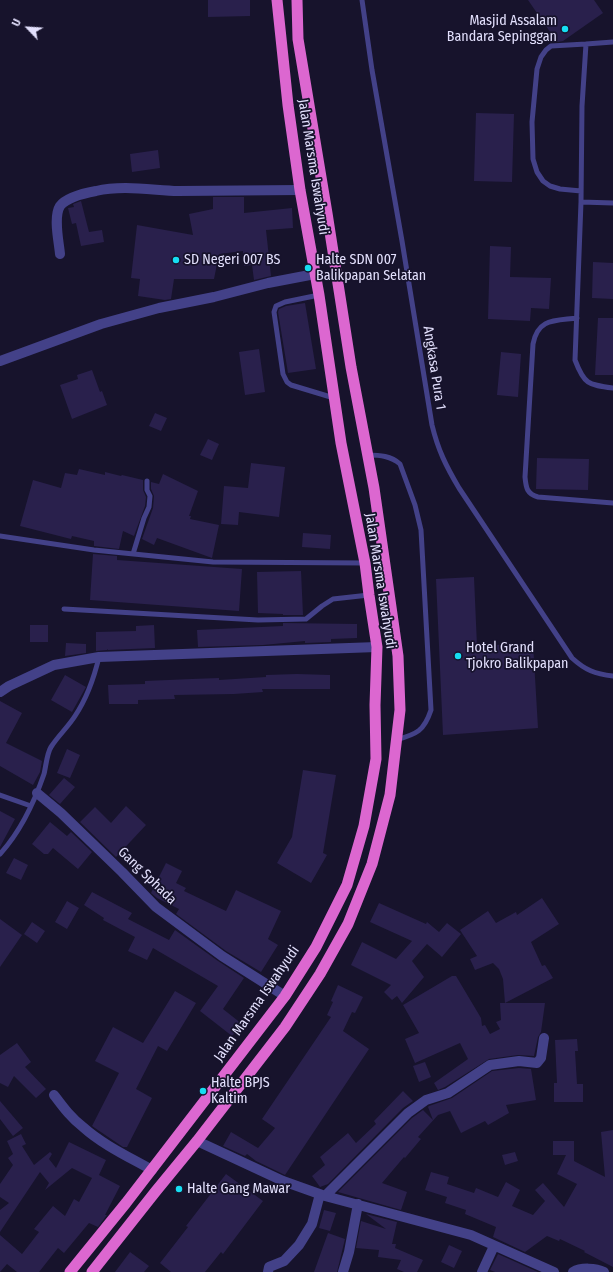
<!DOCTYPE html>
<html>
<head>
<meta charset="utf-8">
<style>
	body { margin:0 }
	#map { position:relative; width:613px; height:1272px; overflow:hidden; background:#17132c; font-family:"Fira Sans Condensed",sans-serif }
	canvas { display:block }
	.north { position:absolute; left:8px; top:8px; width:40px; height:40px; -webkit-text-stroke:3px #17132c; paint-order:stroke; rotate:295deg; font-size:11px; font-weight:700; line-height:16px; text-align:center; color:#e3e0fd }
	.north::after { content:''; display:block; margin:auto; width:14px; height:18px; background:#e3e0fd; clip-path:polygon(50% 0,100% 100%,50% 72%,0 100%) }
</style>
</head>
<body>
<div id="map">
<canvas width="613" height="1272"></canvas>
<div class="north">U</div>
</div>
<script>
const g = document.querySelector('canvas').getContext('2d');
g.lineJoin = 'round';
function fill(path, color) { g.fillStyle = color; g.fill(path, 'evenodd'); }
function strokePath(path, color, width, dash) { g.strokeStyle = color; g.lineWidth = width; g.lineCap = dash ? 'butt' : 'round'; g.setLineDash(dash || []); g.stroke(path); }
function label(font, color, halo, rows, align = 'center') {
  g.font = font + ' "Fira Sans Condensed",sans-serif'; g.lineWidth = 3.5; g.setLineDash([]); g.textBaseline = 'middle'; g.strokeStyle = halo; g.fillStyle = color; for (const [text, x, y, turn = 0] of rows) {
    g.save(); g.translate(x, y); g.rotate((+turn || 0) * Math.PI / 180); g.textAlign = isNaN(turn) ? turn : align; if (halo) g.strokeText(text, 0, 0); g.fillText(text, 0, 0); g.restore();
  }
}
fill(new Path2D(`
	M208 0H250V16L208 17Z
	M528 0H594L603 13 563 41 557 42Z
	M476 113 514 114 512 182 474 181Z
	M158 150 160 168 132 172 130 154Z
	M213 197H244V213L292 208 293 228 266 230 271 276 254 280 252 265 244 266 243 251 219 254 214 279H174L171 299 165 300 138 296 140 279 131 278 137 225 193 235 189 214 213 209Z
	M81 201 89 232 102 230 104 242 81 246 76 223 72 224 68 208 74 207 73 204Z
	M490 246 511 247 510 277 551 278 549 309 531 308 530 321 488 319Z
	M593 262 613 263V299L592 298Z
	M305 303 316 369 288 373 278 312 279 309 286 306Z
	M598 318H613V375H595Z
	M259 349 265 392 245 395 239 352Z
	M501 352 521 354 518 397 497 395Z
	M92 370 100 392 102 391 107 405 72 419 60 385 78 379 77 375Z
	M155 413 167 418 161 431 149 426Z
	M208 439 219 444 212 460 200 455Z
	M537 458 589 459 588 490 536 489Z
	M251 463 285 467 279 517 239 512 238 525 221 524 224 486 248 488Z
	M79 469 105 475V472L121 476 122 475 143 480V490L146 497 145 506 134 536 123 531 119 549 94 546V541L72 536 71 539 20 526 33 480 61 488 65 473 77 475Z
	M163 474 198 491 189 516H191L190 519 219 525 212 558 157 538 154 545 142 539 153 508 154 496 151 489V482L159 484Z
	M303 533 331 535 330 549 302 547Z
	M93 554 117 556V560L242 569 239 611 90 600Z
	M301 571 303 615H283V614L258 613 257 572Z
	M474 577 477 646 533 643 538 728 443 735 436 579Z
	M283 623 357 624V638L331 639V642L305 643V641L263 645 198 647 197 630 283 626Z
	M30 625H48V642H30Z
	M154 625 155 648 108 650V649L107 650 96 651V632L136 631V626Z
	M66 643 86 644V653L65 656Z
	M297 674 330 675V689H262L263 692 234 694 174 695 175 699 138 700V704H109L108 685 145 684V681L192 679 219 678V680L266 677V675Z
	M65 675 86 687 72 712 51 700Z
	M0 701 22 713 6 743 42 761 40 772 33 785 0 766Z
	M67 749 80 755 70 778 57 773Z
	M303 770 336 775 323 853 327 855 311 883 277 863 292 837Z
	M64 778 75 787 60 804 49 795Z
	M126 806 146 825 116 857 80 822 95 807 111 823Z
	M0 811 15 819 0 847Z
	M50 822 67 836 71 832 92 852 78 869 53 848 48 854H44L32 844Z
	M14 858 28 865 21 880 6 873Z
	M166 863 182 871 176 883 186 888 184 891 226 911 236 890 281 911 268 939 278 945 261 972 226 951 176 914 179 909 157 898 151 893Z
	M92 892 132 913 128 919 169 940 175 930 218 961 244 978 223 1009 242 1024 232 1036 200 1011 218 986 153 948 147 960 128 951 135 937 103 920 104 918 84 905Z
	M542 898 559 924 531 942 542 966 545 965 553 978 505 1003 503 979 499 969 493 963 475 970 470 959 477 956 460 930 488 911 496 923 516 912 517 915Z
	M67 901 79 908 67 929 55 922Z
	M379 903 426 924 427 922 439 932 447 923 461 934 442 957 427 944 419 953 412 961 424 977 402 1003 397 996 392 1000 384 992 391 985 351 965 362 942 396 959 412 941 370 922Z
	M0 919 22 935 0 967Z
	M32 922 45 931 37 943 24 934Z
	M452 976H456L481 1018 482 1026 485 1025 490 1034 500 1029 496 1022 501 1020 500 1003H545L541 1032 538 1037 534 1056 518 1055 489 1059 445 1087 438 1090 434 1083 468 1059 460 1043 415 1063 405 1039 419 1033 403 1005Z
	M338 985 363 997 355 1013 352 1012 343 1031 369 1049 285 1175 256 1161 247 1154 245 1156 223 1146 231 1132 258 1148 275 1128 262 1119 331 1017 327 1015 333 1002 331 1001Z
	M175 991 196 1003 167 1051 158 1046 136 1089 152 1098 127 1147H123L92 1126 119 1073 95 1061 113 1027 143 1043Z
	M577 1039 578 1051H575L577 1084H583V1102H554V1083H557L555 1040Z
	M17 1043 31 1062 25 1067 46 1089 36 1098 14 1076 8 1087 0 1083V1055Z
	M425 1062 431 1077 419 1082 413 1066Z
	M519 1068 531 1069 536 1100 506 1105 509 1113 488 1125 485 1121 461 1133 450 1111 438 1115 418 1137 421 1139 405 1158 404 1157 382 1183 407 1192 401 1210 338 1192 412 1118 423 1110 433 1120 428 1107 429 1106 452 1098 492 1071Z
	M403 1091 413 1101 403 1108 328 1184 320 1187 312 1176 325 1165 320 1157 348 1133 356 1143 376 1124 374 1121Z
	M0 1101 23 1128 13 1136 0 1119Z
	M613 1130V1267L584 1252 585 1251 560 1239 559 1241 547 1236 525 1252 493 1237 496 1227 465 1214 466 1210 445 1203 447 1197 425 1190 431 1172 449 1177 447 1184 474 1193 476 1188 498 1197 506 1182 520 1190 512 1206 533 1215 545 1201 535 1190 543 1183 564 1207 577 1184 557 1174 566 1155H553V1141H574V1140V1161L605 1177 601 1132Z
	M21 1134 26 1144 22 1146 34 1165 50 1152 52 1154 49 1159 56 1168 69 1142 106 1160 99 1175 120 1186 105 1215H107L98 1227 89 1223 64 1253 58 1248 39 1272H17L7 1264 0 1272V1235L22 1254 39 1232 34 1229 53 1206 65 1216 74 1199 79 1202 92 1178 72 1168 45 1190 49 1183 40 1172 0 1232V1210L9 1203 0 1197V1184L13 1165 8 1158 13 1154 7 1141Z
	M515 1152 518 1161 505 1165 502 1155Z
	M226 1174 263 1201 223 1254 221 1252 205 1272H171L160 1263 188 1227 186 1226Z
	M324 1210 336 1213 330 1231 319 1228Z
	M366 1214 397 1222 392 1244H396L395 1248 423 1260 417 1272H404L397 1269 401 1260 378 1257 379 1250 356 1248 361 1221 386 1229Z
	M328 1233 345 1239 337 1272H314Z
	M449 1245 462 1251 454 1268 441 1262Z
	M130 1252 149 1266 144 1272H115Z
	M498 1254 538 1272H495L490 1270Z`), '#29204c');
strokePath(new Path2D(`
	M362 0 372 70 402 241 432 425C438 450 446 466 459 488L572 658C585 670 595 674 613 676
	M613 42 586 44 582 106 581 202 575 360C584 384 588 385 613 388
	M581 191 560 189 550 186 543 181 537 172 533 159 532 122 537 69 541 57 546 50 551 46 586 44
	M581 202 613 203
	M319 295 285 302 276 306 274 312 283 374 287 382 291 385 334 398
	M577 318C555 321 538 318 533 344L525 477C526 488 527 494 538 497L613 503
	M368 455C380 455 391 456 400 464L415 505 421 530 431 710C424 731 417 734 396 740
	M0 536 94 550 213 562 365 563
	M133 554 144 518 149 507 150 496 147 490V481
	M64 609 258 620 306 619 322 606 333 599 369 595
	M0 795 31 806
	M0 854C21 831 34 803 44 774 46 766 47 753 51 747 58 736 68 727 75 716 87 698 94 678 99 657`), '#434188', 5);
strokePath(new Path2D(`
	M60 254C59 242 53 217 60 206 67 197 85 193 96 191 122 185 151 190 178 191 219 191 260 190 300 190
	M0 361 101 324 159 308 214 297 268 283 315 274
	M0 692 9 686 54 665 99 657 377 647
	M37 793 61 813 122 872 156 907 222 956 285 996
	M54 1095C63 1107 71 1118 83 1127 103 1145 129 1157 152 1170
	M197 1141 283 1181 325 1196 471 1235 554 1272
	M325 1196 408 1113 426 1100 448 1093 490 1065 519 1061 537 1063 541 1058 544 1038
	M268 1272 269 1267 284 1261 299 1245 312 1224 320 1194
	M343 1272 349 1252 358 1204
	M482 1272 494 1246
	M573 1272C581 1267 596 1268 604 1272`), '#434188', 10);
strokePath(new Path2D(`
	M70 1272 126 1203 285 996 316 947 347 885 364 826 376 759 375 705 377 647 369 595 365 563 341 443 319 295 300 190 288 105 277 0
	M92 1272 156 1191 197 1141 285 1027 320 974 348 924 372 864 390 795 400 710 398 656 374 488 351 367 327 213 298 39 297 0`), '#dc67d0', 11);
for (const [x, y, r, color] of [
	[565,29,4,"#16def2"],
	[176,260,4,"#16def2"],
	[308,268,4,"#16def2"],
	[458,656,4,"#16def2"],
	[203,1091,4,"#16def2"],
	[179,1189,4,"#16def2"]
]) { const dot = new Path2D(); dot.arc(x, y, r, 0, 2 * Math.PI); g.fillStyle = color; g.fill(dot); strokePath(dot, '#17132c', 1.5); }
label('14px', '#e3e0fd', '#17132c', [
	["Masjid Assalam",557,21,"right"],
	["Bandara Sepinggan",557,37,"right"],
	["SD Negeri 007 BS",184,260],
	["Halte SDN 007",316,260],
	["Balikpapan Selatan",316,276],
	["Hotel Grand",466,648],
	["Tjokro Balikpapan",466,664],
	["Halte BPJS",211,1083],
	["Kaltim",211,1099],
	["Halte Gang Mawar",187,1189]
], 'left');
label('14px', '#e3e0fd', '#17132c', [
	["Jalan Marsma Iswahyudi",313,167,81],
	["Angkasa Pura 1",434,368,81],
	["Jalan Marsma Iswahyudi",380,581,81],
	["Gang Sphada",147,876,44],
	["Jalan Marsma Iswahyudi",257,1004,-55]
]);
</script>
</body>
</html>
